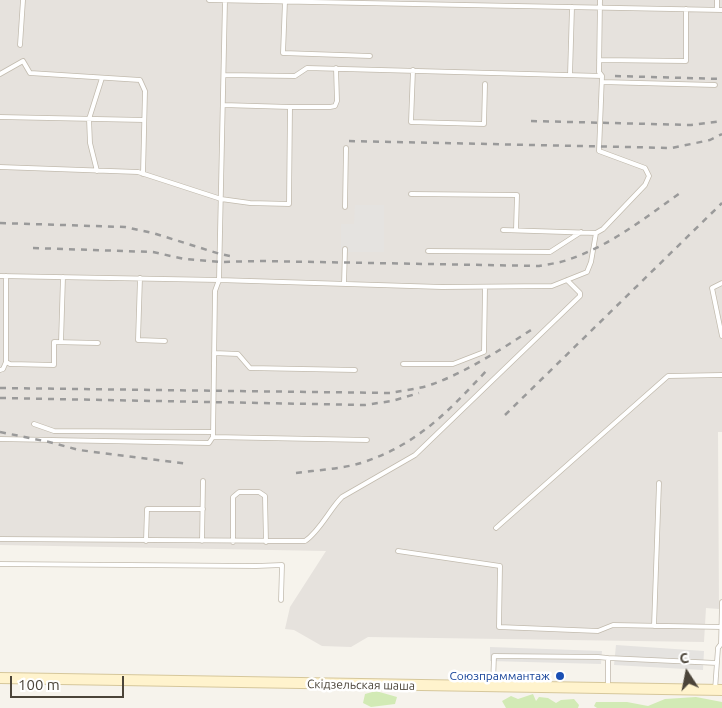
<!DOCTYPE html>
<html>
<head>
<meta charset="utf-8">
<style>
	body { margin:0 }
	#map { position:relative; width:722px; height:708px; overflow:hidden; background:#f6f3ec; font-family:Ubuntu,sans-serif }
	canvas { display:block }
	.north { position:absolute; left:662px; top:648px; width:50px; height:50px; -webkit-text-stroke:4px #fff; paint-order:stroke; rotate:349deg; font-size:14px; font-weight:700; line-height:20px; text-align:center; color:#4b4439 }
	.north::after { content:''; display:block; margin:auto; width:18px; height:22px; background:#4b4439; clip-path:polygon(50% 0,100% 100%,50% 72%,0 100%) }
	.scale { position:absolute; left:10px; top:676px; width:114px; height:22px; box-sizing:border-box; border:2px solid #4b4439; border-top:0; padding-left:6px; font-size:15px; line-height:18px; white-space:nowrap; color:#4b4439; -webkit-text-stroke:4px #fff; paint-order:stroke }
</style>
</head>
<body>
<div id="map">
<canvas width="722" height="708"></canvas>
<div class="north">С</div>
<div class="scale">100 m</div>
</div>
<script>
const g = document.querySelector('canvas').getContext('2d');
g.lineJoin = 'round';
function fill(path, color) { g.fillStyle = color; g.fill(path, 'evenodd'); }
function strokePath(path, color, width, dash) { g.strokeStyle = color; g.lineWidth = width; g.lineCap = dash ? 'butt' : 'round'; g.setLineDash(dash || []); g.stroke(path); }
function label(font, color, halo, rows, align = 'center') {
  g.font = font + ' Ubuntu,sans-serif'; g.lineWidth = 5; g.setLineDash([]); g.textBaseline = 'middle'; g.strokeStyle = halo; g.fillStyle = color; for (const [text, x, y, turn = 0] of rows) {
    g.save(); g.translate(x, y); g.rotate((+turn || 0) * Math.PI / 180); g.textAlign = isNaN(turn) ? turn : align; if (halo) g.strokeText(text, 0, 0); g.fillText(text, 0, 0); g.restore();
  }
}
fill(new Path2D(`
	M0 0H722V432H718L719 609 706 608 704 642 368 637 351 647 322 646 294 630 285 629 290 607 326 551 0 545Z`), '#e6e2dd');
fill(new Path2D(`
	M376 691 397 697 395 704 371 707 363 703 365 694Z
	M533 694 536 701 539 697 548 698 556 703 561 700 574 699 579 705 578 708H506L502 701 511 696 518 699Z
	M696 697 722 702V708H597L594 706 596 702H627L648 706 665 699Z`), '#d2eab5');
fill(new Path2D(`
	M355 205H384V252H341V224H354Z
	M616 645 704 651 703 670 614 665Z
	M490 647 602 651 601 664 490 661Z`), '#e5e3e0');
const lane = new Path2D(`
	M209 0 722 10
	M285 1 283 53 370 56
	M717 10V0
	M20 45 23 0
	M599 60 686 61V9
	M413 70 411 122 484 124 485 84
	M0 74 23 61 30 73 140 80 145 91 143 174
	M224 75 295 76 307 68 602 76
	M570 75 572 7
	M602 82 715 85
	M290 107H330L335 106 337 101 336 68
	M0 117 144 120
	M0 167 138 172 221 199 250 203 289 204 290 107 223 105
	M97 171 90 143 89 119 102 78
	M411 194 517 195 516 230
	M345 207 346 148
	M503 230 596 233 603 229 645 185 649 176 645 168 599 151 602 76 599 72 600 0
	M428 251 550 252 581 232
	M0 276 219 280 442 287 552 286 587 272 591 262 596 233
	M6 276V362L10 364 54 365V342L98 343
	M140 278 138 340 165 341
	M722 283 712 288 722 336
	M344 284 345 249
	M61 342 63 277
	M214 353 238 354 250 368 355 370
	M403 364H453L484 352 485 287
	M0 370 3 369 6 362
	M34 424 54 431 213 432
	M213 437 215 291 219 280 225 0
	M0 439 209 443 213 437 367 440
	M496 528 668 376 722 375
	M0 539 305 541C320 531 329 510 342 497L415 455 580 296V293L567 280
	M146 541 147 509H203
	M202 541 203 481
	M233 542V497L239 492H259L265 496 266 542
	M398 551 500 566 499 627 598 631 613 625 722 627
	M0 564 256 566 282 565 281 600
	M654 626 659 483
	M608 658 717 663
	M493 684 494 656 598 657 608 658V686
	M715 690 718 648 721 644 722 602`);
const secondary = new Path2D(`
	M0 678 722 690`);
strokePath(lane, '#c2bbae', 5.5);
strokePath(secondary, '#d6c79b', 12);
strokePath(lane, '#fff', 4);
strokePath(secondary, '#fff3cd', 10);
strokePath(new Path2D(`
	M615 76 722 79
	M531 121 691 125 722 121
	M349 141 672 148 710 140 722 134
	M0 223 125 227 153 233 220 254 235 257
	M33 248 153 252 184 259 220 262 260 261 539 266C549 264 560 263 570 259 611 245 645 218 680 193
	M0 388 391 393C404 390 420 389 433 384 468 371 500 350 531 330
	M0 398 365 405 392 401 419 393
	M505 415 722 203
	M0 432 49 442 79 450 189 464
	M296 473C318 470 341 469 361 463 417 445 449 411 487 370`), '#9a9a9a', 2.5, [6, 6]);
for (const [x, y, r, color] of [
	[560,676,5,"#1a4fb4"]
]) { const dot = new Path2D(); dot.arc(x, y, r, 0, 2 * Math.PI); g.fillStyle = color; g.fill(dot); strokePath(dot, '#fff', 2); }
label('12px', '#164399', '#fff', [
	["Союзпраммантаж",550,676]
], 'right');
label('12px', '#4b4439', '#fff', [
	["Скідзельская шаша",361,685,1]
]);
</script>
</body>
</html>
